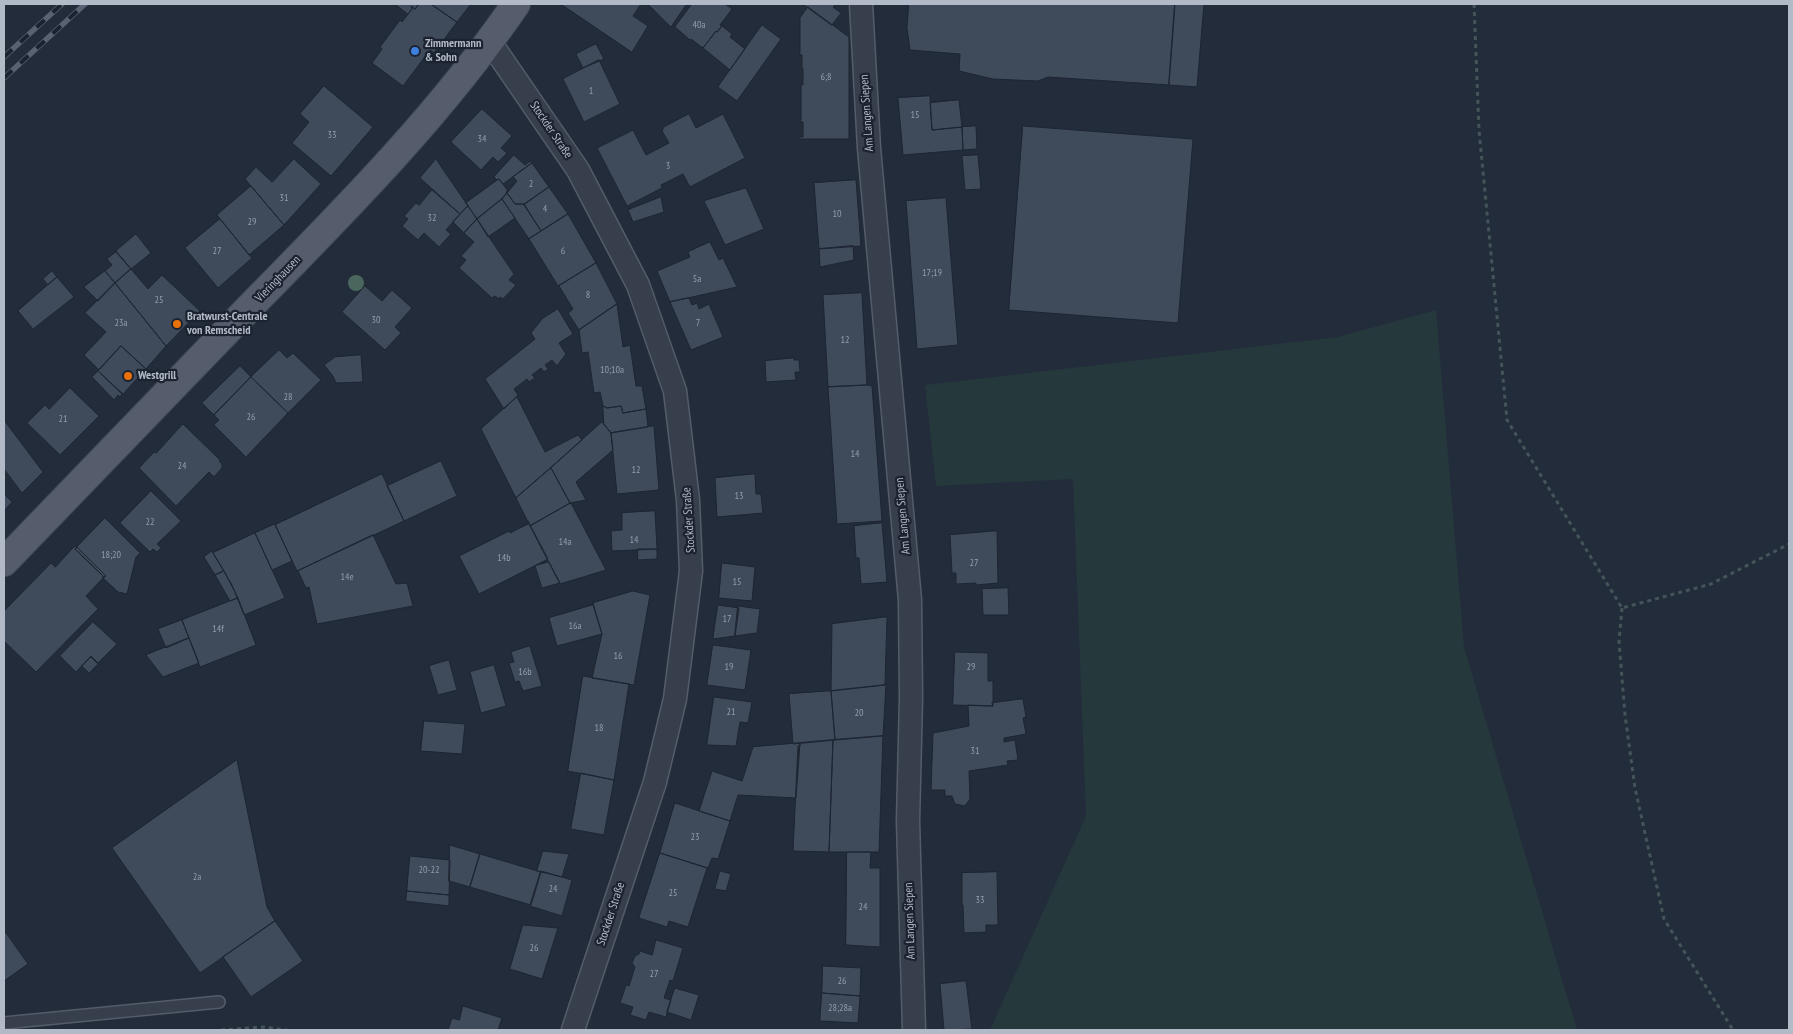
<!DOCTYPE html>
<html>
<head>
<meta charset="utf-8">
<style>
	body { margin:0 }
	#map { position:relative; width:1793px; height:1034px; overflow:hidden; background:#232c3b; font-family:"PT Sans Narrow",sans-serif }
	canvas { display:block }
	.frame { position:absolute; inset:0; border:5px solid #b2b9c7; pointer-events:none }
</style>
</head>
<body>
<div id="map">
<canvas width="1793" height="1034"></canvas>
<div class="frame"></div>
</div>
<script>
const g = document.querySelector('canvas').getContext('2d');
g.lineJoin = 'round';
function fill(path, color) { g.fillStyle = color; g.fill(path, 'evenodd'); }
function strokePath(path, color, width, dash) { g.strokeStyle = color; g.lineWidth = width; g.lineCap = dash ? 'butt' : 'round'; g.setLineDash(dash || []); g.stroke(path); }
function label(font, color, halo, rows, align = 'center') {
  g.font = font + ' "PT Sans Narrow",sans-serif'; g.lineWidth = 4.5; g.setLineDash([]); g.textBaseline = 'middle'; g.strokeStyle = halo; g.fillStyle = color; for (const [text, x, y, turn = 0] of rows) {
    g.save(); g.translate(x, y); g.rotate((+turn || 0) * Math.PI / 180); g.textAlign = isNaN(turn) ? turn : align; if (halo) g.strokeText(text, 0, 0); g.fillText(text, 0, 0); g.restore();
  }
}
fill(new Path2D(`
	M1436 310 1464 647 1577 1030H990L1086 816 1073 479 936 486 925 385 1338 337Z`), '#25383c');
const building = new Path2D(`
	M395 4H419L415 9 411 6 412 9 408 14Z
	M419 4H431L457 22 434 53 430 50 403 86 372 63 382 49 380 47 400 20 402 22 412 9 411 6 415 9Z
	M431 4H471L457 22Z
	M561 4H641L633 16 648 26 632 52Z
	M648 4H683L686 5 671 27Z
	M692 4H725L732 9 720 25 722 26 717 32 716 31 703 48 691 39 690 40 675 27Z
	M803 4H836L833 7 841 13 832 25Z
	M909 4H1175L1169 85 1048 77 1038 81 993 79 959 71 960 54 910 50 907 28Z
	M1175 4H1204L1197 87 1169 85Z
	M808 7 849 37V139H799V137H803V122L799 121 801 120V86L799 85H803V68H799V67H802V55L799 54 800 53V18Z
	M762 25 781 39 737 101 718 87Z
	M722 26 732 34 730 37 745 49 730 70 703 48 716 31 717 32Z
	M596 44 604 59 583 68 576 54Z
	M599 60 620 104 584 122 563 79Z
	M324 86 373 127 331 176 292 143 309 122 300 114Z
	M930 96 932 130 962 127 963 150 903 155 898 98Z
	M959 100 962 127 932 130 930 103Z
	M482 109 512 136 501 148 507 153 498 162 493 157 481 170 451 142Z
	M689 114 696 128 723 114 745 158 690 187 683 174 661 185 662 188 627 206 597 148 633 130 646 155 669 143 662 131 664 127Z
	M976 126 977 149 963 150 962 127Z
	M1023 126 1193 139 1178 323 1009 310Z
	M514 155 525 165 530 161 532 163 503 184 499 179 497 180 494 177Z
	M978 155 981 189 965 190 962 156Z
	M294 159 321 184 284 225 245 179 256 167 272 182Z
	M436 159 468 206 460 214 420 178Z
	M532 163 549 187 524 204H515L507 193 517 181 513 177Z
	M499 179 508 191 506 192 507 193 502 199 477 219 466 203Z
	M856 180 861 246 819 249 814 183Z
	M251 186 284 225 249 255 217 215Z
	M549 187 568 214 541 231 524 205Z
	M746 188 764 229 725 245 704 201Z
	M432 190 460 214 446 230 451 234 439 247 424 233 418 240 402 226 408 219 404 216 416 203 419 205Z
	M507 193 515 204H524L541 231 529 239 502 199Z
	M661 197 664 212 633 222 628 210Z
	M946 198 958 345 917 349 906 201Z
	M502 199 515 218 488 237 477 219Z
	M468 206 477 219 464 233 453 222Z
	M568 214 596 263 558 286 529 239Z
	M220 219 252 258 218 288 185 248Z
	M477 219 514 274 509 280 516 285 503 299 500 297 499 299 495 296 492 298 459 268 466 260 461 256 474 242 464 233Z
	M136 234 151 253 131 269 116 251Z
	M710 242 719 260 723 258 737 287 670 302 657 271 690 257 688 252Z
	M853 246 854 260 820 267 819 249Z
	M116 252 131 269 115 283 105 271 112 265 107 259Z
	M596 263 617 304 579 330 568 313 573 309 559 286Z
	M131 269 148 289 162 275 200 311 166 346 115 283Z
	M52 271 57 277 48 285 43 279Z
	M105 271 115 283 98 301 84 287Z
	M57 277 74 297 33 329 18 311Z
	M115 283 166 346 146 369 121 346 99 370 84 355 106 332 85 313Z
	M365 286 382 301 392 290 412 308 395 327 401 333 385 350 342 312Z
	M862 293 867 385 828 387 823 295Z
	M689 298 692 305 697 303 699 309 709 304 723 337 691 350 670 302Z
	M617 304 623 347 630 345 636 386H642L646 409 623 413 621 406 607 408 603 406 600 392 594 393 588 352 582 353 579 330Z
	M558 309 573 334 559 343 566 354 557 366 552 360 545 365 548 369 544 372 541 368 532 375 535 378 529 382 527 379 514 389 518 395 504 409 485 379 535 339 531 333 542 319Z
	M121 346 146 369 123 394 98 371Z
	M279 350 287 358 293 353 321 380 288 413 251 377Z
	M361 355 363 382 336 383 333 376 324 365 335 357Z
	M794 358V360H799L800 372H795L796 380 766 382 765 361Z
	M240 366 251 377 214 415 202 403Z
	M98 371 122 394 120 397 118 395 114 400 92 377Z
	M251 377 288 413 246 457 214 425 219 420 214 415Z
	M867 385 872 386 882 521 837 524 828 387Z
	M70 388 99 416 60 455 27 423 45 405 49 409Z
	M517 397 545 452 578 435 582 440 516 498 481 429Z
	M603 406 607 408 621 406 623 413 646 409 648 427 611 433 604 424Z
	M4 420 43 472 22 493 4 469Z
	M602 422 611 433 613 450 576 482 586 500 570 503 551 468Z
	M183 424 220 460 219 461 222 464V468L214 477 209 472 176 506 139 468 154 452 156 453Z
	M654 426 659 490 617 494 611 433Z
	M441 461 457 496 404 521 387 486Z
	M551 468 570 503 530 526 516 498Z
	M382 474 404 521 297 571 275 525Z
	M755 474 756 494H761L763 513 717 517 715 478Z
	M151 491 181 521 157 544 161 548 157 552 153 549 150 552 120 523Z
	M4 494 12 502 4 511Z
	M571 503 606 570 560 584 530 526Z
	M655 511 657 549 612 551 611 531 622 530V513Z
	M105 518 140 553 136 557 127 594 118 592 103 578 106 576 77 547Z
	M528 521 548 559 479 594 459 556 509 531 510 533 528 524Z
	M882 523 887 582 861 584 859 558H856L854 526Z
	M275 524 292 561 272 570 255 533Z
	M997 531 998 583 976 585V583L956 584V573H952L950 535Z
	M255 533 285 598 244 615 232 585 213 553Z
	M373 535 396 584 407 583 413 606 317 624 309 587 306 588 298 571Z
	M75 546 77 547 75 549 103 576V578L86 596 98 609 36 672 4 641V611L51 563 55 567Z
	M77 547 106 576 103 578 102 577 103 576 75 549Z
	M638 549H657V559L638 560Z
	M212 551 224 571 215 575 204 557Z
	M549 562 560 583 542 588 535 566Z
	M722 563 755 567 752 601 719 598Z
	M224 571 238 598 230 601 215 575Z
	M1008 588 1009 615H983L982 589Z
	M633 591 650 595 634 685 592 678 602 634 593 603Z
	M238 598 256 645 200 667 182 620Z
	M593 605 602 634 557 646 549 618Z
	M718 605 739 608 735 636 713 639Z
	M738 606 760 609 757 633 735 636Z
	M887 617 885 685 831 691 832 624Z
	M182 620 189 638 166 648 158 629Z
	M93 622 117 644 98 663 91 656 76 672 60 656Z
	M189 638 199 663 163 677 146 655Z
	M713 645 751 650 745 690 707 685Z
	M530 646 542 686 523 691 519 681 515 682 509 663 514 662 511 652Z
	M955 652 988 653V681H993V706L953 705Z
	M91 657 98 664 89 673 82 666Z
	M449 660 457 690 438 695 429 666Z
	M494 665 506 706 481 713 470 672Z
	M583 676 629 684 614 780 568 771Z
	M886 685 883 736 835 740 831 691Z
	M831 691 835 740 793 744 789 694Z
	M714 697 752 702 748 723 740 722 736 746 707 745Z
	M1023 699 1026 717 1023 718 1026 734 1004 738V742L1015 740 1018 760 1007 761 1008 765 969 771 970 799 965 806 955 804 952 796H945V790H931L933 733 969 726 968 705 993 706 992 703Z
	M424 721 465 724 462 754 421 751Z
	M883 736 879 852H829L833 740Z
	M833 740 829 852 793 851 798 746H800V743Z
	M800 743 796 798 738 795 730 821 699 811 712 771 742 781 753 747Z
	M237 760 267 907 275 921 200 973 112 848Z
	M581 773 614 780 604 835 571 829Z
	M675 803 730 821 718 859 712 858 708 868 660 853Z
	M450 845 480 854 470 887 449 881Z
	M543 851 569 854 562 877 537 871Z
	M847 852H871L870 868H880V947L846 945Z
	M660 853 707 868 688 927 669 921 667 927 639 918Z
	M480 854 541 872 531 905 470 887Z
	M410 856 450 860 449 895 407 891Z
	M541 871 572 880 562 916 530 906Z
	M720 871 731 874 726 891 715 889Z
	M997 872 998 925H986V932L964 933 963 905H962V873Z
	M407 891 449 895V906L406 901Z
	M275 921 303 961 251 997 223 957Z
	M523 925 558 928 542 979 510 969Z
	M4 930 28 964 4 981Z
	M656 940 683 948 673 981 670 980 664 998 671 1000 666 1017 649 1012 646 1020 630 1015 633 1007 620 1003 626 985 629 986 635 967 632 963 635 956 639 954 640 951 652 955Z
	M823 966 861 968 860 996 822 993Z
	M966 981 972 1029 944 1030 940 984Z
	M675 988 699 995 691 1020 667 1012Z
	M822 993 860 996 858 1023 820 1021Z
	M463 1006 502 1018 498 1030H448L452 1018 459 1020Z`);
fill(building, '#3f4a5b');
strokePath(building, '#1e2532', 1);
const service = new Path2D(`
	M4 1023 219 1002`);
const minor = new Path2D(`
	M861 4 869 148 910 600 911 698 908 821 914 1030
	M490 42 578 170 638 285 675 391 688 500 691 571 675 699 655 782 573 1030`);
const primary = new Path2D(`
	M4 562C86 477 168 392 250 307 344 211 440 115 516 4`);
strokePath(service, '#555c69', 14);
strokePath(minor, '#555c69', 25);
strokePath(primary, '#404754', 30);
strokePath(new Path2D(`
	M1474 4 1479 130 1507 420 1622 608 1711 584 1789 544
	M1622 608 1619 641 1625 715 1635 788 1664 919 1733 1030
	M221 1030 263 1027 287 1030`), '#435559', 3, [4, 4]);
strokePath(service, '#373e4c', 11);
strokePath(minor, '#373e4c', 22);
strokePath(primary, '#555d6c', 28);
const rail = new Path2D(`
	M4 57 62 4
	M4 78 85 4`);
strokePath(rail, '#596272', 5.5);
strokePath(rail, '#1c2330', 4, [11]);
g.fillStyle = '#4a675d';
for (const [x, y] of [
	[356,283]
]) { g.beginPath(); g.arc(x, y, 8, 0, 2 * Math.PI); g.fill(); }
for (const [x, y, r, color] of [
	[415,51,5,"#3f7fe0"],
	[177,324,5,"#e8710a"],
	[128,376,5,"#e8710a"]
]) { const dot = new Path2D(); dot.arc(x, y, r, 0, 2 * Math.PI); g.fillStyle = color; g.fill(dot); strokePath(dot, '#1c2330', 2); }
label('10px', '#959dac', null, [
	["40a",699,25],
	["6;8",826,77],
	["1",591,91],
	["15",915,115],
	["33",332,135],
	["34",482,139],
	["3",668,166],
	["2",531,184],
	["31",284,198],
	["4",545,209],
	["10",837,214],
	["32",432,218],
	["29",252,222],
	["27",217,251],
	["6",563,251],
	["17;19",932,273],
	["5a",697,279],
	["8",588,295],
	["25",159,300],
	["30",376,320],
	["23a",121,323],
	["7",698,323],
	["12",845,340],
	["10;10a",612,370],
	["28",288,397],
	["26",251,417],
	["21",63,419],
	["14",855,454],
	["24",182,466],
	["12",636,470],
	["13",739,496],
	["22",150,522],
	["14",634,540],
	["14a",565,542],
	["18;20",111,555],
	["14b",504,558],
	["27",974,563],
	["14e",347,577],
	["15",737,582],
	["17",727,619],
	["16a",575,626],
	["14f",218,629],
	["16",618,656],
	["19",729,667],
	["29",971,667],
	["16b",525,672],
	["21",731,712],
	["20",859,713],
	["18",599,728],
	["31",975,751],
	["23",695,837],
	["20-22",429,870],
	["2a",197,877],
	["24",553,889],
	["25",673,893],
	["33",980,900],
	["24",863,907],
	["26",534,948],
	["27",654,974],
	["26",842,981],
	["28;28a",840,1008]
]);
label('bold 12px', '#b2b9c7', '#1c2330', [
	["Zimmermann",425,44],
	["& Sohn",425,58],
	["Bratwurst-Centrale",187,317],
	["von Remscheid",187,331],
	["Westgrill",138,376]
], 'left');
label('12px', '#b2b9c7', '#1c2330', [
	["Am Langen Siepen",867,113,-94],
	["Stockder Straße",551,130,56],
	["Vieringhausen",278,279,-46],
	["Am Langen Siepen",903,516,-95],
	["Stockder Straße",689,520,-94],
	["Stockder Straße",611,914,-72],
	["Am Langen Siepen",910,921,-92]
]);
</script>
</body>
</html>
